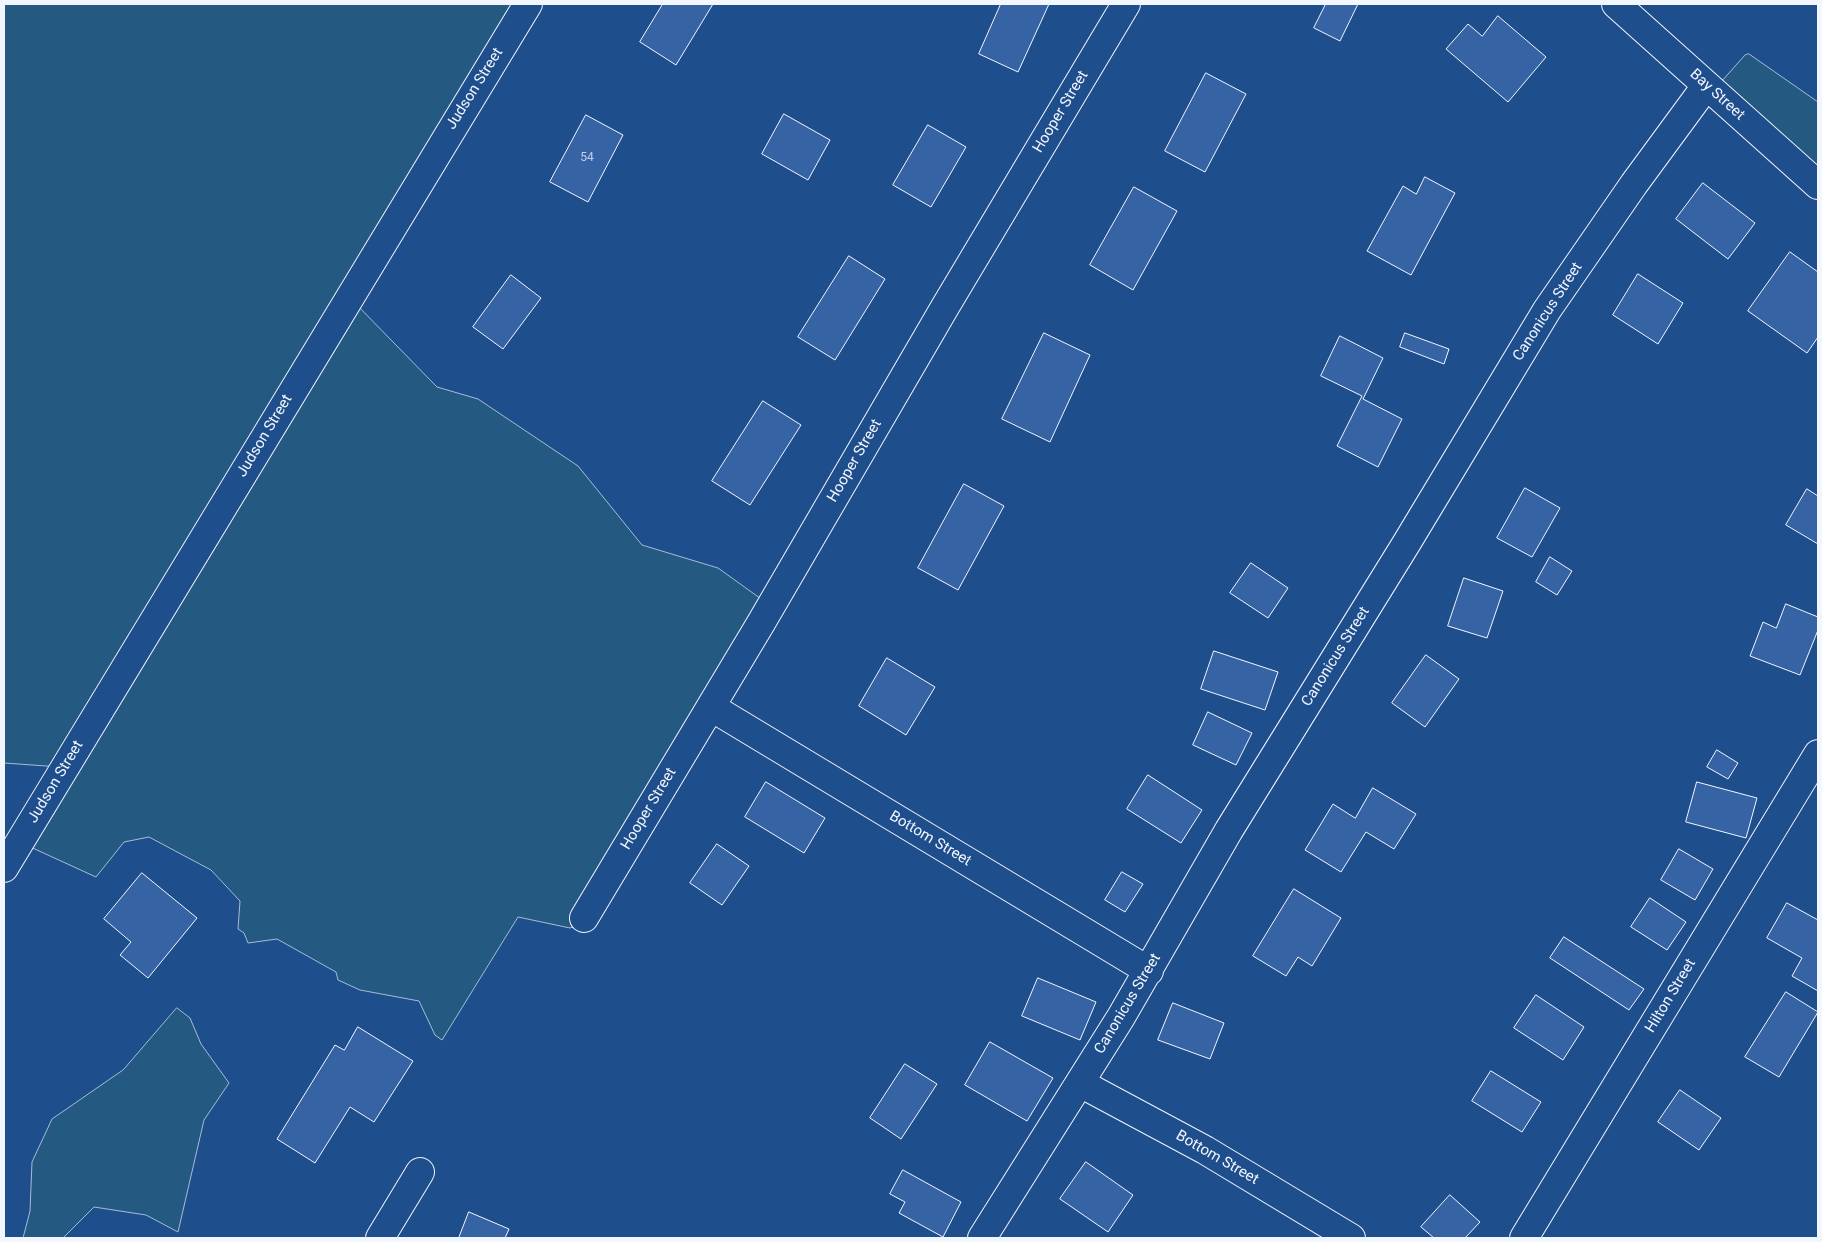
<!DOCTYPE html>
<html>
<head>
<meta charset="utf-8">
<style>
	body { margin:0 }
	#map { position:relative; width:1822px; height:1242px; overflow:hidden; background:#1f4e8c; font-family:Roboto,sans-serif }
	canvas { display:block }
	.frame { position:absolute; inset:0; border:5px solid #f2f6ff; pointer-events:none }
</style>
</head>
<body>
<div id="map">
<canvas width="1822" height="1242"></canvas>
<div class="frame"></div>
</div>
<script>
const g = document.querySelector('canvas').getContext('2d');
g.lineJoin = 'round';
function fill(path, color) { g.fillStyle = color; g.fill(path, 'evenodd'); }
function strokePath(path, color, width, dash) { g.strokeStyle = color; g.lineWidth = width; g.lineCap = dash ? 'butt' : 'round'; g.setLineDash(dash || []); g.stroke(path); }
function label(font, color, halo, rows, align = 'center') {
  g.font = font + ' Roboto,sans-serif'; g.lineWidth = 4; g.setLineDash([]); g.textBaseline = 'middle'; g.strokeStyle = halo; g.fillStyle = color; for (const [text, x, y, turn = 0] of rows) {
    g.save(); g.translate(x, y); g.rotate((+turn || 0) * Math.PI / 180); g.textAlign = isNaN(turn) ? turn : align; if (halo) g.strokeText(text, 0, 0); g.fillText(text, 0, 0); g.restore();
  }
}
const green = new Path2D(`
	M4 4H533L353 301 437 387 478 399 578 466 642 545 718 568 764 601 580 925 570 928 518 917 442 1040 435 1035 419 1001 360 990 338 980 336 972 277 939 248 943 244 933 238 929 240 901 211 870 149 837 124 842 96 877 26 845 60 767 4 763Z
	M1749 54 1818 102V184L1713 91 1745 55Z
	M177 1008 190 1018 201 1044 229 1083 204 1120 178 1232 146 1215 94 1207 63 1238H23L30 1211 32 1162 52 1119 123 1070Z`);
fill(green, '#245a82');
strokePath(green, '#a8bbd7', 1);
const building = new Path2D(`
	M663 4H713L676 65 640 42Z
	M1001 4H1049L1018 72 979 54Z
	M1326 4H1358L1340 41 1314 28Z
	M1498 16 1546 57 1508 102 1446 49 1468 24 1482 36Z
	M1206 73 1246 94 1205 172 1165 151Z
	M784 114 830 140 808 180 762 154Z
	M586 115 623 135 588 202 550 182Z
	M928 125 966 147 931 207 893 185Z
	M1425 177 1455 193 1411 275 1367 251 1403 186 1416 194Z
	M1703 183 1755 223 1728 259 1676 219Z
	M1134 187 1177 211 1133 290 1090 265Z
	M1790 252 1818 272V337L1807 353 1748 311Z
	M849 256 885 279 835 360 798 337Z
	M1638 274 1683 303 1658 344 1613 315Z
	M511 275 541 298 503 349 473 327Z
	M1044 333 1090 355 1050 442 1002 419Z
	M1405 333 1449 349 1444 364 1400 347Z
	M1340 336 1383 358 1363 399 1402 419 1378 467 1337 446 1362 396 1321 376Z
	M763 401 801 425 750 505 712 481Z
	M964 484 1004 506 958 590 918 568Z
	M1525 488 1560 508 1532 557 1497 538Z
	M1807 489 1818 496V544L1786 525Z
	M1550 557 1572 571 1557 595 1536 582Z
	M1251 563 1288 588 1268 618 1230 593Z
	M1464 578 1503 591 1487 638 1448 626Z
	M1786 604 1818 617V630L1800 675 1750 656 1763 622 1776 628Z
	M1214 651 1278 672 1265 710 1201 689Z
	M1426 655 1459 679 1425 727 1392 703Z
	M887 658 935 687 906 735 859 706Z
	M1208 712 1252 733 1236 765 1193 745Z
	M1717 750 1738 763 1728 779 1707 767Z
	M1148 775 1202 810 1181 843 1127 809Z
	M766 782 825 818 804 853 745 817Z
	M1697 782 1757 798 1746 838 1686 822Z
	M1373 788 1416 814 1394 849 1366 832 1341 872 1305 850 1333 804 1355 818Z
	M717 844 749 866 722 905 690 883Z
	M1679 849 1713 869 1695 900 1661 880Z
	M1122 872 1143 884 1125 912 1105 900Z
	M142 873 197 918 148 978 120 955 131 942 104 919Z
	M1294 889 1341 918 1312 966 1298 957 1286 976 1253 956Z
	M1650 898 1686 922 1667 950 1631 927Z
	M1787 903 1818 920V991L1792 976 1802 958 1767 938Z
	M1564 937 1644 989 1629 1010 1550 958Z
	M1038 978 1096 1002 1080 1040 1022 1016Z
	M1786 992 1818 1012 1779 1077 1745 1057Z
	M1536 995 1584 1027 1563 1060 1514 1028Z
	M1173 1003 1224 1023 1210 1059 1158 1040Z
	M358 1027 413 1061 374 1122 350 1107 315 1163 277 1139 335 1045 344 1050Z
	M990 1042 1053 1078 1027 1121 965 1085Z
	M905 1064 937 1084 901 1139 870 1118Z
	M1491 1071 1541 1102 1522 1132 1472 1101Z
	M1680 1090 1721 1118 1699 1150 1658 1122Z
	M1086 1162 1133 1195 1108 1232 1060 1199Z
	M903 1170 961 1202 943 1237 899 1213 905 1202 890 1194Z
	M1450 1195 1480 1222 1465 1238H1434L1421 1227Z
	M469 1212 509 1229 505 1238H459Z`);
fill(building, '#3563a3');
strokePath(building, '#f2f6ff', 1);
const minor = new Path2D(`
	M1616 4 1818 185
	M711 707 1149 971
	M4 868 528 4
	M584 918 761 623 945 307 1126 4
	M1080 1083 1205 1150 1351 1238
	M380 1238 420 1172
	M982 1238 1121 1017 1229 830 1406 544 1547 310 1634 184 1706 86
	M1524 1238 1818 754`);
strokePath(minor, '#f2f6ff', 30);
strokePath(minor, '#1f4e8c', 28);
label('12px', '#c3d1e8', null, [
	["54",587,158]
]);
label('15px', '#f2f6ff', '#1f4e8c', [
	["Judson Street",475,89,-58],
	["Bay Street",1717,95,42],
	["Hooper Street",1061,112,-59],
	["Canonicus Street",1548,312,-57],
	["Judson Street",265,436,-59],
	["Hooper Street",855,461,-60],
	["Canonicus Street",1336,657,-58],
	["Judson Street",56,782,-59],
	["Hooper Street",649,809,-59],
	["Bottom Street",930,839,31],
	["Hilton Street",1671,996,-59],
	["Canonicus Street",1128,1004,-59],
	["Bottom Street",1217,1158,30]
]);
</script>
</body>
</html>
